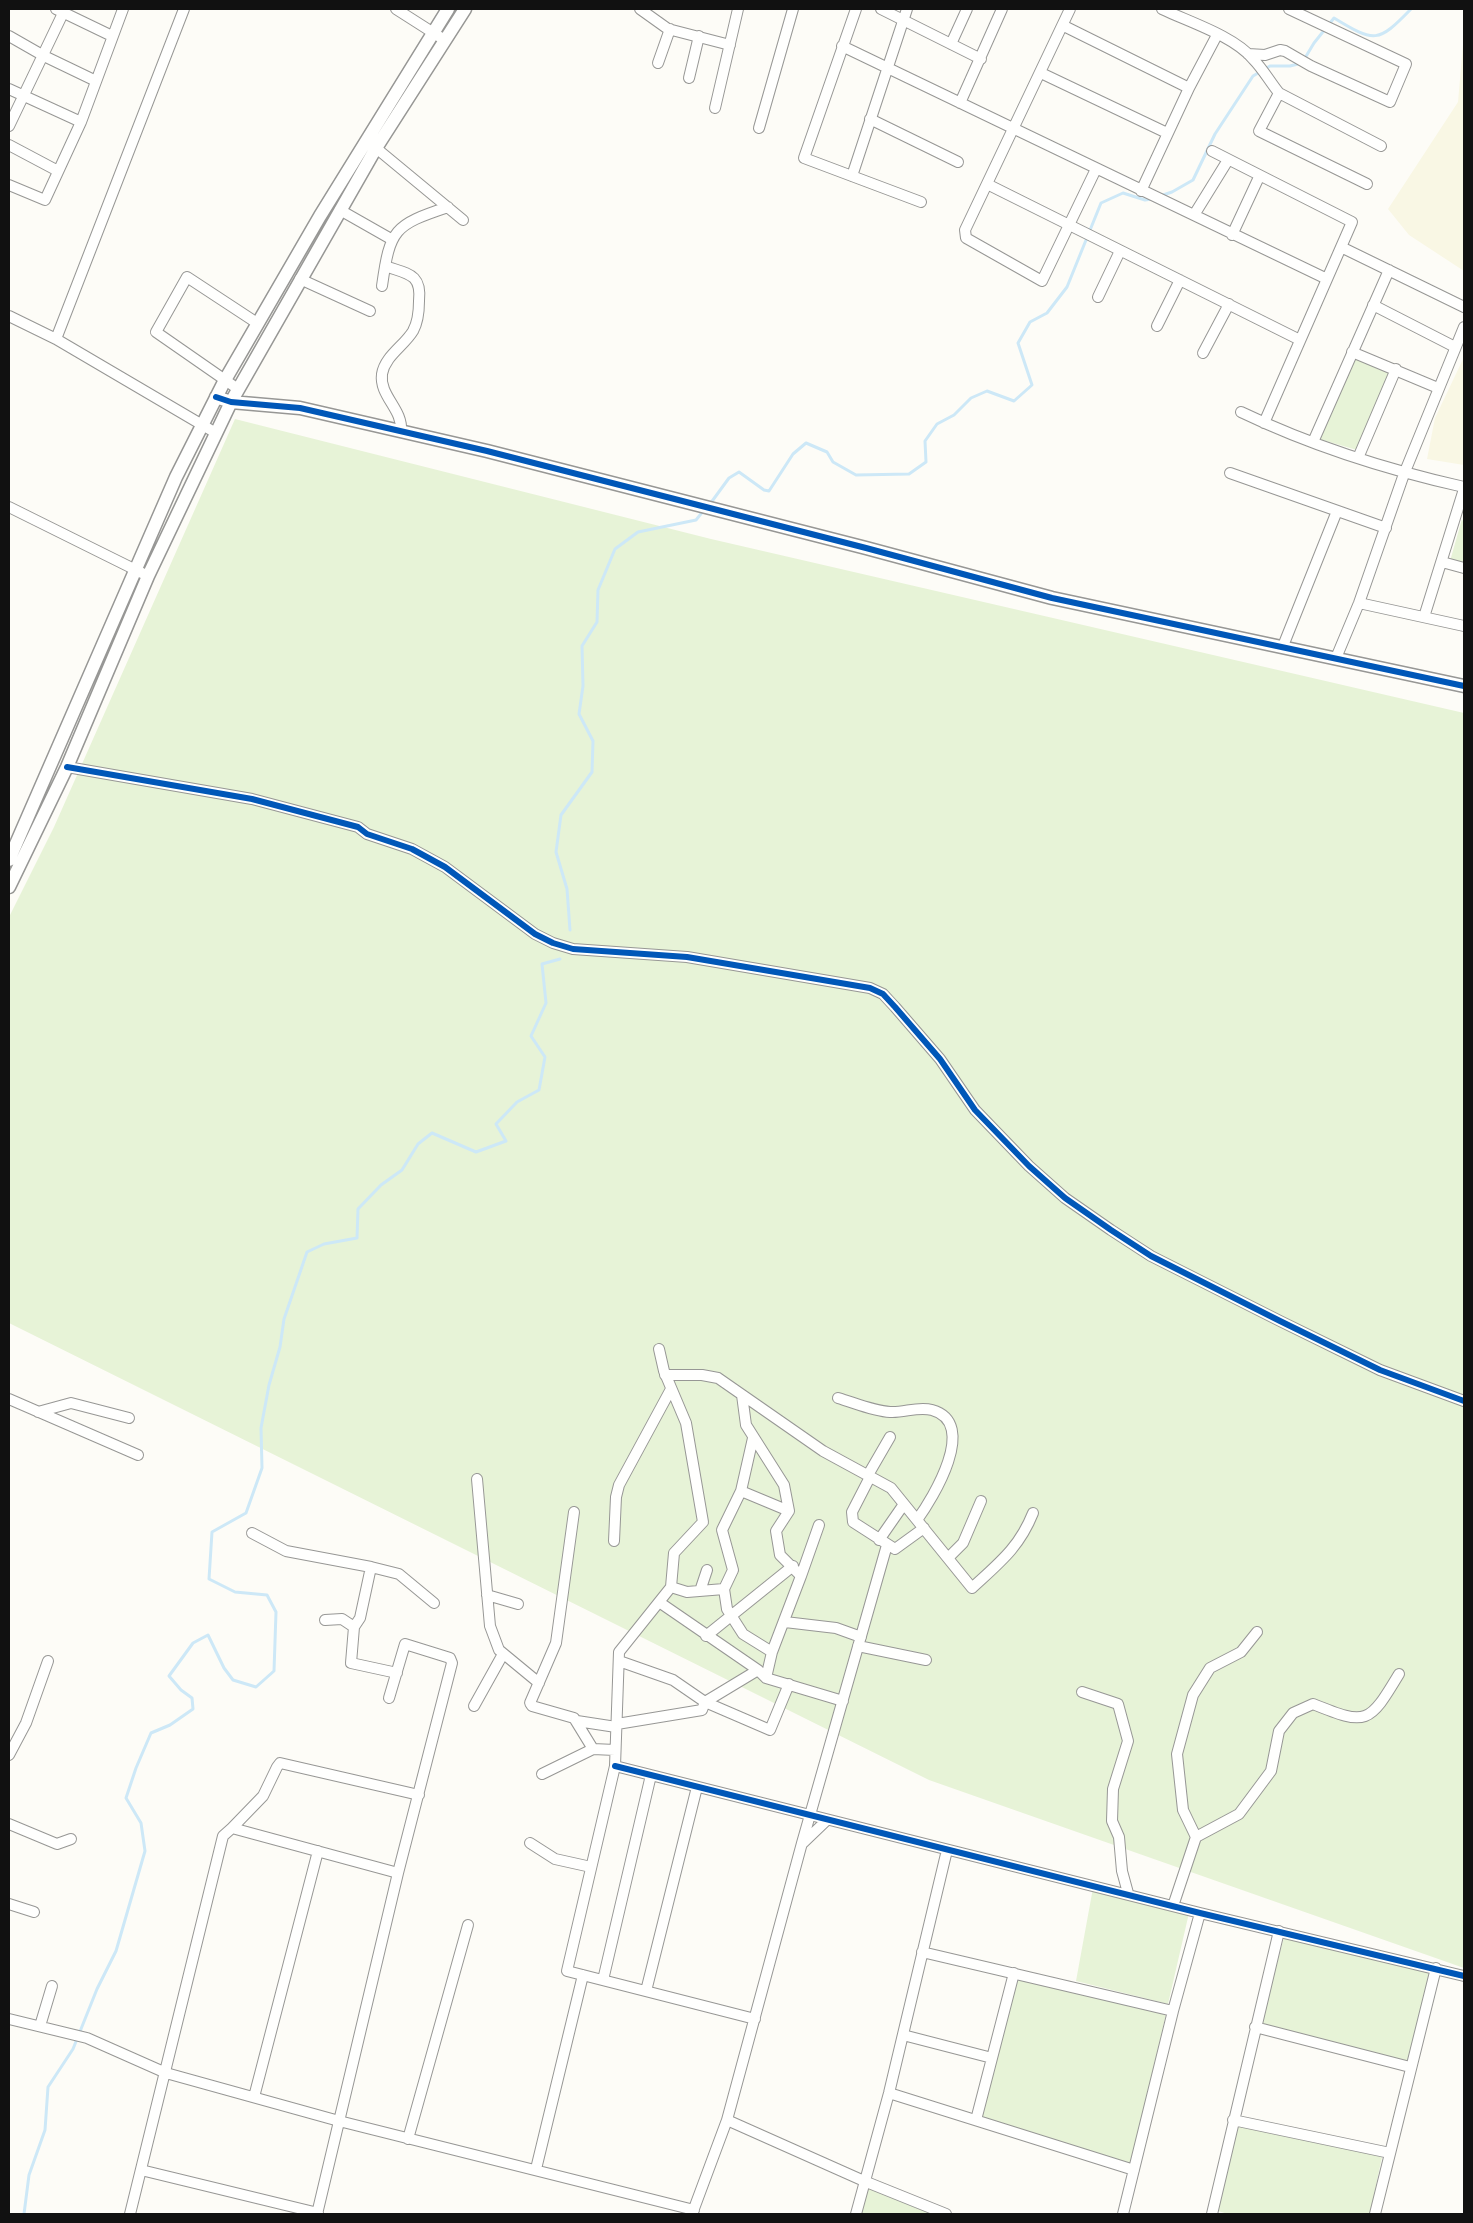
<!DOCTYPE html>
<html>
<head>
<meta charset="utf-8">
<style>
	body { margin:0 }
	#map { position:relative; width:1473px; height:2223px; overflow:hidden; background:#fdfcf7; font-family:Georgia,serif }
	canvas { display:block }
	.frame { position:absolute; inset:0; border:10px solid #111; pointer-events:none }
</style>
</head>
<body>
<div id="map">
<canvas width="1473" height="2223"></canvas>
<div class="frame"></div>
</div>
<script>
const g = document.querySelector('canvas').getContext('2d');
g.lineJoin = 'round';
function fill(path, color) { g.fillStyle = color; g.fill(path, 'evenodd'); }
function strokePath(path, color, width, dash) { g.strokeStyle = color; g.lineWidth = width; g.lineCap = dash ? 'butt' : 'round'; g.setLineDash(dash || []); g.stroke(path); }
fill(new Path2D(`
	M1464 33V271L1409 235 1388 209 1458 102Z
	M1464 357V465L1427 459 1435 418Z`), '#f9f7e4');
fill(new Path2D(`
	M1355 358 1391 373 1357 450 1319 439Z
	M235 419 711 539 1464 713V1968L929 1780 9 1323V917L54 827Z
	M1462 519 1464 524V565L1450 561Z
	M1093 1888 1189 1913 1168 2004 1076 1981Z
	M1284 1937 1432 1972 1407 2063 1260 2027Z
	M1015 1976 1166 2014 1130 2167 982 2118Z
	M1237 2127 1266 2128 1382 2157 1370 2214H1228L1218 2211Z
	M868 2186 936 2214H860Z`), '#e7f3d7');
strokePath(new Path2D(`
	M1160 196 1172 192 1193 180 1215 134 1253 76 1270 66H1290L1302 63 1314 43 1334 18C1375 43 1378 43 1411 9
	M710 504 729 478 739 472 764 490 769 491 793 454 806 443 827 452 833 462 856 475 909 474 926 462 925 441 937 424 954 415 971 398 987 391 1014 401 1032 385 1018 343 1030 322 1047 313 1067 287 1101 203 1123 193 1145 200 1152 199
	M570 930 567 889 556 852 561 815 592 772 593 741 579 714 583 686 582 646 597 622 598 590 615 549 638 532 696 520 704 510
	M24 2214 29 2175 45 2130 48 2087 73 2049 97 1989 116 1951 145 1851 141 1823 126 1798 136 1768 151 1733 170 1725 193 1709 192 1698 181 1690 169 1676 193 1643 208 1635 224 1668 233 1680 256 1687 274 1671 276 1612 267 1595 235 1592 209 1579 212 1532 246 1513 262 1468 261 1428 269 1385 280 1347 284 1319 307 1252 324 1244 357 1238 358 1209 381 1185 402 1170 418 1144 432 1133 476 1152 506 1141 496 1124 517 1102 539 1090 545 1057 531 1036 546 1003 542 964 560 959`), '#cde8f7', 3);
const minor = new Path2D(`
	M56 9 112 36
	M396 9 443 39
	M640 9 668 29 730 45
	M856 9 804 158 921 202
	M881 9 981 59
	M1070 9 965 230 966 238 1042 281 1096 169
	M1162 9C1189 22 1234 36 1253 59 1263 69 1270 82 1279 93L1259 131 1367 184
	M1064 26 1189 88
	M9 36 44 56 96 81
	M951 44 967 9
	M842 46 1327 279
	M1248 54 1265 55 1280 50 1285 51 1311 66 1390 102 1406 64 1289 9
	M658 63 670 29
	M1041 73 1167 133
	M689 78 699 36
	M9 89 81 122
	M1279 93 1381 146
	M960 103 1002 9
	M715 108 738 9
	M870 119 958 162
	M9 126 65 9
	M759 128 793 9
	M9 145 58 171
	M376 148 463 220
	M1212 151 1352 222 1264 423
	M852 176 907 9
	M987 184 1300 340
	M9 185 45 200 81 122 123 9
	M1141 191 1189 88 1217 35
	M340 210 391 239
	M1194 215 1228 160
	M1232 235 1259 177
	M1341 247 1464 307
	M385 266C407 274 422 273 419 301 419 311 418 322 413 331 404 346 385 356 382 374 379 396 403 409 401 431
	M300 279 370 311
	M382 286C390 229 394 225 448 207
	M1098 297 1120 251
	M1373 305 1455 347
	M9 316 56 339 216 433
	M1157 326 1180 280
	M56 339 184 9
	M1352 352 1438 388
	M1203 353 1229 304
	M238 389 156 332 187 277 257 323
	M1241 412C1312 446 1388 470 1464 487
	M1313 442 1389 270
	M1358 458 1396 369
	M1230 473 1386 528
	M9 507 142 573
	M1442 562 1464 568
	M1359 603 1464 626
	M1424 617 1464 489
	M1283 646 1337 511
	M1336 658 1359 603 1404 474 1464 327
	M67 767 252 799 358 827 367 834 412 849 445 867 535 934 553 943 573 949 687 957 870 988 883 994 895 1007 940 1059 975 1110 1029 1166 1065 1198 1111 1230 1151 1256 1280 1321 1380 1370 1464 1401
	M659 1349 664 1371 686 1423 703 1522 674 1553 671 1587 687 1592 724 1589
	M665 1375H702L718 1378 823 1451 891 1488 972 1588C999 1563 1019 1548 1033 1513
	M742 1395 746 1425 784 1485 789 1511
	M838 1398C855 1403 873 1411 890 1412 904 1413 918 1406 932 1410 979 1423 933 1498 917 1520
	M9 1399 138 1455
	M38 1412 71 1403 129 1418
	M753 1438 741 1491 722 1530 733 1570 724 1589 727 1609 743 1634 772 1652
	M868 1475 890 1437
	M870 1477 852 1512 853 1522 895 1549 924 1528
	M477 1479 490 1626 499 1650 539 1683
	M741 1491 789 1511 776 1531 780 1555 801 1576 772 1652 766 1678
	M574 1512 556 1643 530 1703 532 1706 574 1718 593 1749
	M252 1533 286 1551 371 1567
	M879 1540 904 1504
	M614 1541 616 1497 619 1485 671 1389
	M948 1558 963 1543 981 1501
	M801 1576 819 1525
	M700 1591 707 1570
	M487 1595 518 1604
	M659 1602 671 1587
	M325 1620 342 1619 354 1627
	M785 1622 836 1628 861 1637
	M706 1636 793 1566
	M858 1646 926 1660
	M619 1661 673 1680 705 1702 770 1730 789 1684
	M397 1673 351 1663 354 1627 360 1618 371 1567 399 1574 434 1603
	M1082 1692 1118 1704 1128 1741 1113 1789 1112 1821 1119 1837 1122 1871 1128 1893
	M474 1706 503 1654
	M577 1721 616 1727
	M617 1724 702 1710 705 1702 758 1670
	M9 1755 26 1723 48 1661
	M615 1766 1200 1913 1464 1976
	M542 1774 593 1749 615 1750
	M9 1824 57 1844 71 1839
	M232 1828 263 1796 277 1767 280 1763 419 1795
	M1196 1837 1239 1814 1271 1771 1279 1731 1293 1713 1313 1704C1367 1726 1369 1724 1399 1674
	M530 1843 555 1859 591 1867
	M803 1843 827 1820
	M9 1904 34 1912
	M1173 1906 1196 1837 1183 1810 1177 1754 1193 1695 1210 1668 1241 1652 1257 1632
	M922 1952 1173 2011
	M603 1980 651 1775
	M646 1991 697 1787
	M9 2019 87 2038 166 2073 339 2121 694 2210
	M755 2019 567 1971 615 1766 619 1652 659 1602 758 1670 766 1678 843 1701
	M40 2026 52 1986
	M1255 2027 1410 2067
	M903 2035 992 2058
	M889 2093 1134 2170
	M254 2097 318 1851
	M727 2120 864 2181 946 2214
	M976 2120 1014 1973
	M1233 2120 1390 2153
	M408 2139 468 1925
	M536 2169 583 1975
	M141 2170 318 2213
	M130 2214 223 1836 232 1828 398 1873
	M317 2214 398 1873 452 1663 450 1658 405 1644 389 1698
	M692 2214 727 2120 802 1843 887 1545
	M856 2214 889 2093 947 1850
	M1123 2214 1173 2011 1200 1913
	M1212 2214 1279 1931
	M1375 2214 1436 1968`);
const tertiary = new Path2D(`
	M216 397 231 402 300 408 487 451 866 548 1052 598 1464 686
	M9 860 176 477 225 380 320 216 448 9
	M9 887 67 767 148 576 231 402 376 148 465 9`);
strokePath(minor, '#979795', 12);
strokePath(tertiary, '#979795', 15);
strokePath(minor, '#fffffe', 10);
strokePath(tertiary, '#fffffe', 12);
strokePath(new Path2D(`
	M216 397 231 402 300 408 487 451 866 548 1052 598 1464 686
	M67 767 252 799 358 827 367 834 412 849 445 867 535 934 553 943 573 949 687 957 870 988 883 994 895 1007 940 1059 975 1110 1029 1166 1065 1198 1111 1230 1151 1256 1280 1321 1380 1370 1464 1401
	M615 1766 1200 1913 1464 1976`), '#0057b8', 6);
</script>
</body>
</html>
